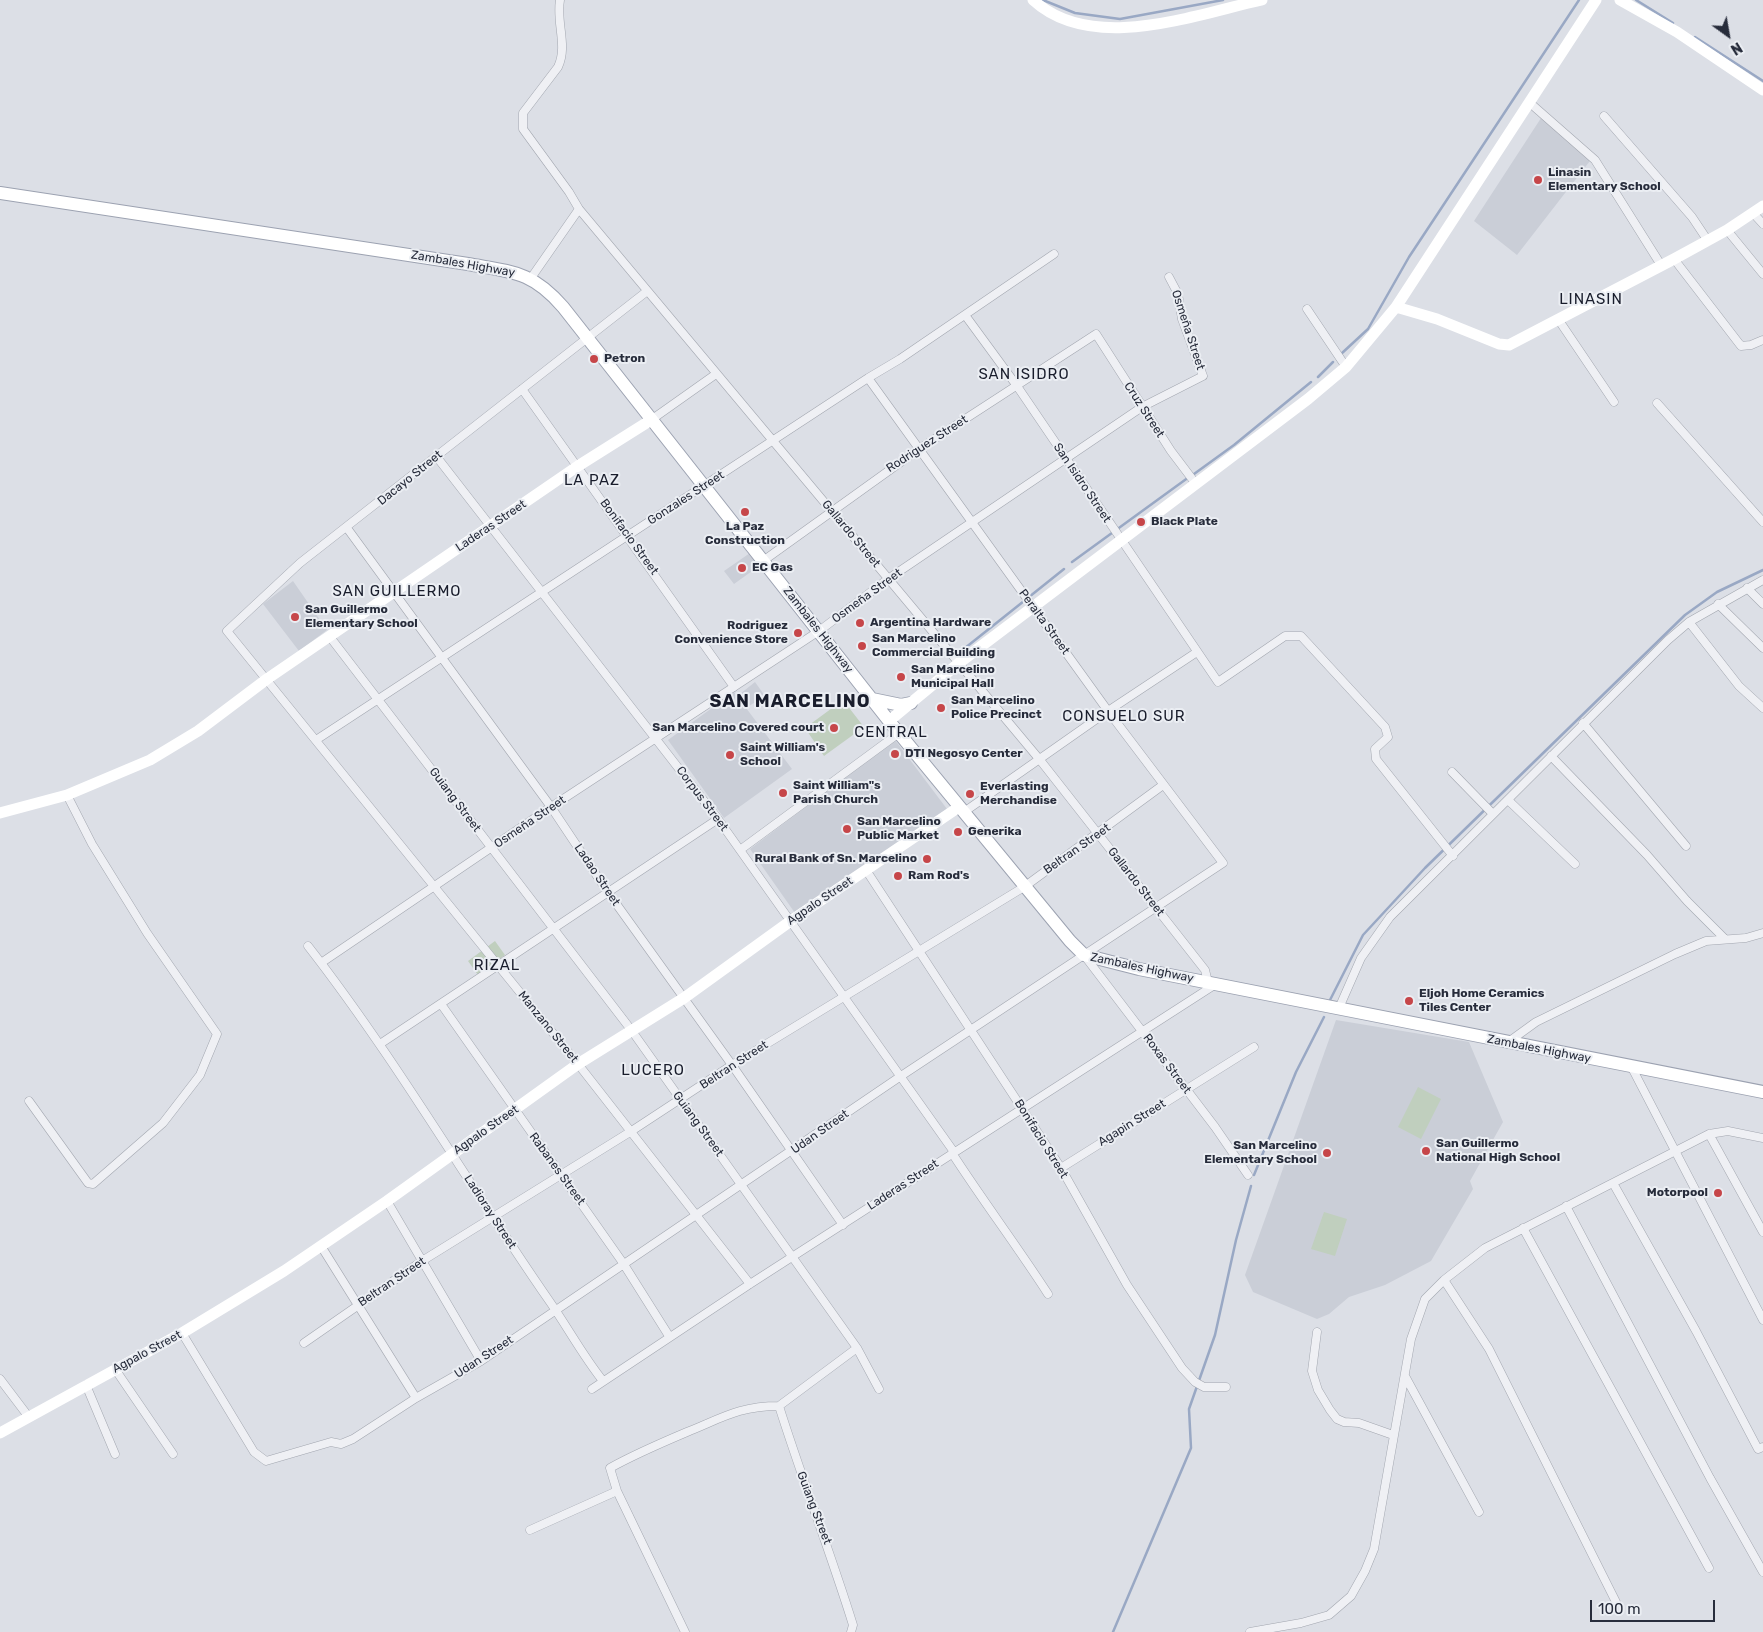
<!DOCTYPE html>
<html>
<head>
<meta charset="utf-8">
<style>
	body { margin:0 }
	#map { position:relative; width:1763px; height:1632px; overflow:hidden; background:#dcdfe6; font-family:Rubik,sans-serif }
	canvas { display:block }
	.north { position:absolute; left:1703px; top:10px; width:50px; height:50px; -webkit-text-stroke:4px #ebeef3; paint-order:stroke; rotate:148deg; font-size:14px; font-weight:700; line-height:20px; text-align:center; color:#272c3b }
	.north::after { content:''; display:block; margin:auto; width:18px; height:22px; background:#272c3b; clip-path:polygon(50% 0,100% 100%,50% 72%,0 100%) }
	.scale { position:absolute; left:1590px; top:1600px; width:125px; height:22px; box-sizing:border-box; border:2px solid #272c3b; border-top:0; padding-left:6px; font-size:15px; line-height:18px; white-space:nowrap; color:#272c3b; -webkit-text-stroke:4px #ebeef3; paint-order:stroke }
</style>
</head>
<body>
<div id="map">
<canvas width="1763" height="1632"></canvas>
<div class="north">N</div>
<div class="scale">100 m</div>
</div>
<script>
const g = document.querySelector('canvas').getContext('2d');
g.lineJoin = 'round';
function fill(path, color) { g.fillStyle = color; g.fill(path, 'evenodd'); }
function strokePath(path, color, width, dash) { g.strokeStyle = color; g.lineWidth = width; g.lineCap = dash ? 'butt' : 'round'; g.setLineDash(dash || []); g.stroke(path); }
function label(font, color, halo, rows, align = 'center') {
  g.font = font + ' Rubik,sans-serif'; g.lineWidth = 4; g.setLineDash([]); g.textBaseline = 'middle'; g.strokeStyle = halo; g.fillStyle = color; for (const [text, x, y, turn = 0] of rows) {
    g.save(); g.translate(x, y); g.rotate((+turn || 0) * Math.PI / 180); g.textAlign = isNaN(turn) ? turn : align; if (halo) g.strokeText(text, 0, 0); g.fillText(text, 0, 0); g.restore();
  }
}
fill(new Path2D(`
	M1543 115 1593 157 1517 255 1474 221Z
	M750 553 759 566 734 584 724 571Z
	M293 581 327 630 299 651 263 604Z
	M755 682 765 696 749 706 740 694Z
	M734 692 792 769 724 818 668 740Z
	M895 740 947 809 795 913 750 849Z
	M1336 1020 1469 1042 1503 1122 1470 1181 1473 1189 1431 1261 1385 1285 1349 1297 1329 1314 1317 1319 1253 1292 1245 1275Z`), '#caced7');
fill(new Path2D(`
	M843 700 864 727 824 756 805 728Z
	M495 941 505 955 478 975 468 961Z
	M1418 1087 1441 1099 1421 1139 1398 1127Z
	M1324 1212 1347 1219 1335 1256 1311 1249Z`), '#c0cfbe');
strokePath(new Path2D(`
	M1043 0 1075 13 1120 19 1223 0
	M1636 0 1673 23
	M1695 37 1763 81
	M1341 354 1368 329 1409 257 1579 0
	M1318 377 1333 362
	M1194 474 1234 445 1311 382
	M1072 562 1189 477
	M1029 597 1064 569
	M960 652 1024 601
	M1330 1000 1363 935 1425 868 1685 615 1717 592 1763 570
	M1254 1175 1296 1072 1324 1017
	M1113 1632 1191 1448 1189 1409 1215 1335 1236 1240 1251 1186`), '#99a8c4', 2.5);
const street = new Path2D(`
	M560 0C556 23 568 46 558 67L523 113V129L569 192 579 209 1040 760 1205 970 1208 982
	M1530 103 1595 160 1661 265
	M1604 116 1692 217 1708 241
	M1753 213 1763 224
	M1727 230 1763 274
	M1674 259 1741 346 1751 345 1763 340
	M531 278 579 209
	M646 292 300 563 227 631 578 1064 750 1284
	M1307 309 1346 367
	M965 315 1017 386 1218 682 1285 636H1301L1385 727 1388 737 1375 749 1376 759 1453 856
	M1558 319 1614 402
	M522 389 734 687
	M1657 403 1763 522
	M651 420 716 374
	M436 456 718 819 954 1152
	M347 528 551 807 607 891 732 1065 843 1225
	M763 561 919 449 1096 334 1171 451 1196 484
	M1747 588 1763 604
	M1718 604 1763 648
	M1689 622 1739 686 1763 708
	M330 637 632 1031 857 1348 779 1406C802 1479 830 1551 853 1625L851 1632
	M1583 723 1686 846
	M316 740 868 378 900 359 1054 254
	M1551 756 1647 855 1687 901 1725 939
	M1452 772 1493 814
	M1508 800 1575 864
	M964 812 1108 711 1197 652
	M740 850 899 733
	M866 870 1061 1168 1127 1285 1182 1368 1195 1382 1204 1387H1226
	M308 946C396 1059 468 1184 550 1302 568 1328 583 1356 603 1381
	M1084 955 1215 1127 1248 1175
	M321 963 551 807 819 631 888 579 1142 407 1203 376 1182 319 1178 294 1169 277
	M441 1004 623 1263 669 1336
	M1339 1008 1361 958 1390 917 1668 640 1689 622 1763 580
	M1507 1043 1536 1022 1675 954 1706 941 1746 938 1763 933
	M380 1044 718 819
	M1631 1066 1763 1320
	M29 1101 88 1183 93 1184 163 1123 200 1075 217 1034 147 933 92 844 67 795
	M1709 1134 1763 1232
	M952 1153C983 1201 1017 1246 1048 1294
	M1061 1168 1254 1047
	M1613 1183 1696 1331 1758 1449 1763 1447
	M387 1201 481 1361
	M1566 1206 1710 1478 1763 1572
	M1523 1228 1709 1568
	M321 1246 416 1398
	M1444 1280 1489 1349 1616 1602
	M1317 1332 1312 1371 1318 1390 1330 1410 1337 1419 1344 1422 1359 1423 1393 1435
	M182 1333 254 1452 266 1461 331 1442 341 1444 353 1439 416 1398 481 1361 901 1076 1223 863 1108 711 868 378
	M304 1343 422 1261 630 1132 732 1065 1024 887 1163 785
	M857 1348 879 1389
	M115 1369 173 1454
	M1405 1376 1479 1512
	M0 1379 28 1416
	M86 1385 115 1454
	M592 1389 750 1284 1216 984
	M530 1530 617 1491
	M685 1632 617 1491 610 1468C635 1454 661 1443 687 1432 722 1418 739 1406 779 1406
	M1250 1632 1301 1623 1329 1615 1351 1596 1365 1571 1374 1549 1411 1339 1425 1299 1444 1280 1485 1248 1709 1134 1728 1131 1763 1138`);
const primary = new Path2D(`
	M0 193 468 264C512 272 532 271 563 307L889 721 1070 941 1084 955 1139 969 1763 1092
	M872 699 901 705 911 703`);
strokePath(street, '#a2a6af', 9);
strokePath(primary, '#9ca2b1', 14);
strokePath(street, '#eff0f4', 8);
strokePath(new Path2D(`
	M1033 0C1092 54 1193 15 1262 0
	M1620 0 1677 32 1763 90
	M1396 307 1437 319 1499 344 1509 345 1674 259 1727 230 1763 206
	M889 721 959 663 1308 399 1346 367 1396 307 1596 0
	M0 813 67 795 150 760 198 731 267 679 578 466 651 420
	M0 1433 182 1333 284 1271 387 1201 578 1064 684 998 792 920 959 807`), '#fff', 11);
strokePath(primary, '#fff', 12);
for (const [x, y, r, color] of [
	[1538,180,5,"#c64649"],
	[594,359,5,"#c64649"],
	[745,512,5,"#c64649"],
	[1141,522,5,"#c64649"],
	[742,568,5,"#c64649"],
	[295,617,5,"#c64649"],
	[860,623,5,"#c64649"],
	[798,633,5,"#c64649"],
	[862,646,5,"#c64649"],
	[901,677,5,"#c64649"],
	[941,708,5,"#c64649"],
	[834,728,5,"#c64649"],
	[895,754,5,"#c64649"],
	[730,755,5,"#c64649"],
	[783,793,5,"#c64649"],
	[970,794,5,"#c64649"],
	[847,829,5,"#c64649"],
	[958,832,5,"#c64649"],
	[927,859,5,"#c64649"],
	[898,876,5,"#c64649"],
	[1409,1001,5,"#c64649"],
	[1426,1151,5,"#c64649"],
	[1327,1153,5,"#c64649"],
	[1718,1193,5,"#c64649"]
]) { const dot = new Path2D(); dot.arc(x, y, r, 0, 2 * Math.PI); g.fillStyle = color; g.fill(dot); strokePath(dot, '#ebeef3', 2); }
label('bold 12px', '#272c3b', '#ebeef3', [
	["Linasin",1548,173],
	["Elementary School",1548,187],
	["Petron",604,359],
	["Black Plate",1151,522],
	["La Paz",745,527,"center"],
	["Construction",745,541,"center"],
	["EC Gas",752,568],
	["San Guillermo",305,610],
	["Elementary School",305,624],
	["Argentina Hardware",870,623],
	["Rodriguez",788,626,"right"],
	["Convenience Store",788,640,"right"],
	["San Marcelino",872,639],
	["Commercial Building",872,653],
	["San Marcelino",911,670],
	["Municipal Hall",911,684],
	["San Marcelino",951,701],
	["Police Precinct",951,715],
	["San Marcelino Covered court",824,728,"right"],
	["Saint William's",740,748],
	["School",740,762],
	["DTI Negosyo Center",905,754],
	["Saint William\"s",793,786],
	["Parish Church",793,800],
	["Everlasting",980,787],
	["Merchandise",980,801],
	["San Marcelino",857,822],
	["Public Market",857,836],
	["Generika",968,832],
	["Rural Bank of Sn. Marcelino",917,859,"right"],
	["Ram Rod's",908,876],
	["Eljoh Home Ceramics",1419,994],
	["Tiles Center",1419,1008],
	["San Guillermo",1436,1144],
	["National High School",1436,1158],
	["San Marcelino",1317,1146,"right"],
	["Elementary School",1317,1160,"right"],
	["Motorpool",1708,1193,"right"]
], 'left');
label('12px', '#272c3b', '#ebeef3', [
	["Zambales Highway",463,264,10],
	["Osmeña Street",1188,330,72],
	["Cruz Street",1144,410,57],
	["Rodriguez Street",927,444,-33],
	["Dacayo Street",410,478,-39],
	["San Isidro Street",1082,483,56],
	["Gonzales Street",686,498,-33],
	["Laderas Street",491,526,-34],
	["Gallardo Street",851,534,50],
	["Bonifacio Street",629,537,54],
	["Osmeña Street",867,596,-36],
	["Peralta Street",1044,622,54],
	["Zambales Highway",818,630,52],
	["Corpus Street",702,799,53],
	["Guiang Street",455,800,53],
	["Osmeña Street",530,822,-34],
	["Beltran Street",1077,849,-35],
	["Ladao Street",597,875,56],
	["Gallardo Street",1136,882,52],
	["Agpalo Street",820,901,-34],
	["Zambales Highway",1142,968,12],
	["Manzano Street",548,1027,51],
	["Zambales Highway",1539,1049,11],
	["Roxas Street",1167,1064,53],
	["Beltran Street",734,1065,-33],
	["Agapin Street",1132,1123,-32],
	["Guiang Street",698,1124,54],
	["Agpalo Street",486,1130,-35],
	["Udan Street",820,1132,-35],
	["Bonifacio Street",1041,1139,58],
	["Rabanes Street",557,1169,54],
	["Laderas Street",903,1185,-33],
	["Ladioray Street",490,1212,57],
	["Beltran Street",392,1282,-34],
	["Agpalo Street",147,1352,-28],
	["Udan Street",484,1357,-33],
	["Guiang Street",814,1508,69]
]);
g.letterSpacing = '1px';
label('15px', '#191d2c', '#ebeef3', [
	["LINASIN",1591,300],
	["SAN ISIDRO",1024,375],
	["LA PAZ",592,481],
	["SAN GUILLERMO",397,592],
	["CONSUELO SUR",1124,717],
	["CENTRAL",891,733],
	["RIZAL",497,966],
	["LUCERO",653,1071]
]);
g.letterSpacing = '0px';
g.letterSpacing = '1px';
label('bold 18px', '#191d2c', '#ebeef3', [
	["SAN MARCELINO",790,702]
]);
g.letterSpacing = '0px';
</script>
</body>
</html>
